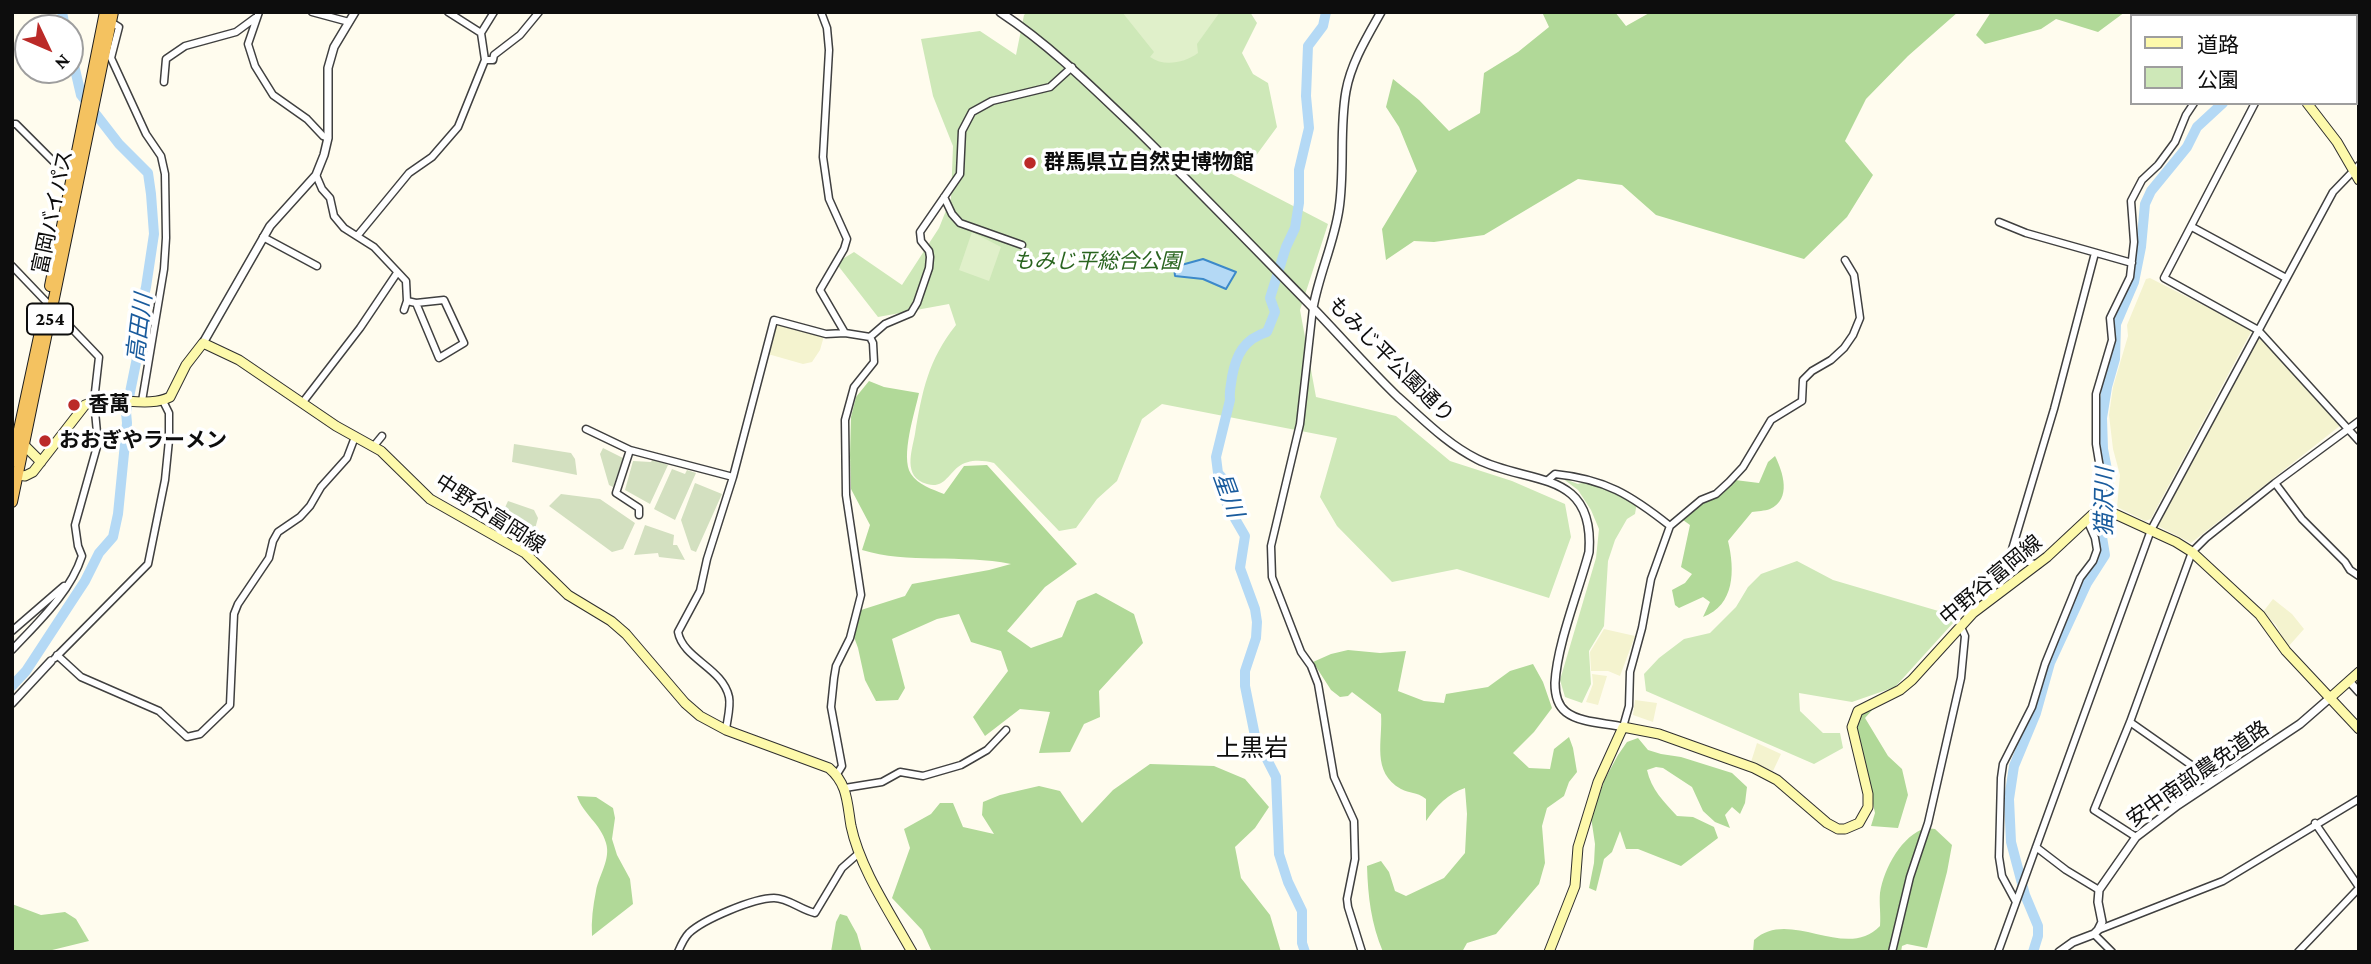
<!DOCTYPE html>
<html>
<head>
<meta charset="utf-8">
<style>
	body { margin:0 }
	#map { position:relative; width:2371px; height:964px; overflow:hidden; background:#fffcee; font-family:"Crimson Pro","Noto Sans JP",serif }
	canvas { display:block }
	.frame { position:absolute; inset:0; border:14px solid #0d0d0d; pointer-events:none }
	.legend { position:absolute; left:2130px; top:14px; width:228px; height:91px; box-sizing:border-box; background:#fff; border:2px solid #9e9e9e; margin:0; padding:9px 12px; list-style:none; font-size:21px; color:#0d0d0d }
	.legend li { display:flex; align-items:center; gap:14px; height:35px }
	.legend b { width:35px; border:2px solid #9e9e9e }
	.north { position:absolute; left:14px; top:14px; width:70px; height:70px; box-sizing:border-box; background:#fff; border:2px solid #9e9e9e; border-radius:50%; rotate:134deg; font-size:19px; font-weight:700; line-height:28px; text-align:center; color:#0d0d0d }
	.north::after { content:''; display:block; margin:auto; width:24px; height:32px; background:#bb2a28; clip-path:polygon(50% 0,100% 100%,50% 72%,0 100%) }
</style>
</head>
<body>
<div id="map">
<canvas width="2371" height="964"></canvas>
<div class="frame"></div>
<ul class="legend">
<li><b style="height:9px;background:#fdf9ab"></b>道路</li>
<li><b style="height:19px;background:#cee8b8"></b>公園</li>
</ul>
<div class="north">N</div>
</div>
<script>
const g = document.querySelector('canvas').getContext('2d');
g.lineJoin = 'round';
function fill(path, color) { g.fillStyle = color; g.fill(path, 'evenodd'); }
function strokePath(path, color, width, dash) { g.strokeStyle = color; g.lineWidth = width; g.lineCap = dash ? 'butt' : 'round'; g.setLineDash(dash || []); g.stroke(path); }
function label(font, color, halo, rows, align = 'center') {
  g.font = font + ' "Crimson Pro","Noto Sans JP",serif'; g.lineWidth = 7; g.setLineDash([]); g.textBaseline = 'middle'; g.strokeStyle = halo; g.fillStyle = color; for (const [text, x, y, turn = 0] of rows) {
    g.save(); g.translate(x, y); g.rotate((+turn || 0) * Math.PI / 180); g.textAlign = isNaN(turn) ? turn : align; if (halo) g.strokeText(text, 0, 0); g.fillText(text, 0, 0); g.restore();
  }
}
fill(new Path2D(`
	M2150 278 2252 330 2155 511 2151 519 2145 521 2117 507 2120 475 2113 449 2109 415 2113 387 2128 336 2127 325 2146 279Z
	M778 323 824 336 820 350 812 362 803 364 768 354 775 325Z
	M2260 335 2341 425 2191 543 2158 526Z
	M2273 599 2292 614 2304 629 2288 647 2276 625 2263 612Z
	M1604 629 1635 636 1620 676 1608 671H1591L1590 652Z
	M1592 674 1607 676 1598 705 1586 702 1593 684Z
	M1635 700 1657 703 1653 722 1633 715Z
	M1757 743 1781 754 1773 771 1751 762Z`), '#f4f3cf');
fill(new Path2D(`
	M1027 12H1250L1257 23 1242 53 1253 74 1268 83 1277 127 1255 157 1220 168 1328 224 1300 310 1316 397 1396 416 1450 461 1512 481 1565 504 1571 537 1549 598 1457 569 1392 582 1337 526 1320 497 1337 438 1162 404 1142 419 1117 481 1097 499 1076 528 1059 531 994 463C982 460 968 459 958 467 948 475 943 489 927 484 902 477 912 451 915 434 922 392 928 360 956 325L949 304 878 317 836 263 854 252 902 285 939 228 951 198 953 146 933 96 921 39 980 31 1016 55 1024 15Z
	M1562 478 1578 484 1588 481 1637 502 1635 514 1627 519 1615 540 1608 561 1604 626 1589 651 1591 684 1582 703 1565 697 1560 680 1596 558 1599 529 1591 510 1578 490Z
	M1797 561 1833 580 1952 615 1953 623 1895 687 1852 702 1799 693 1800 711 1823 733H1840L1843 748 1814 764 1646 691 1644 674 1659 658 1684 639 1710 633 1736 607 1748 587 1761 574Z`), '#cee8b8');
fill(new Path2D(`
	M1542 12H1615L1626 26 1651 12H1958L1908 56 1866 99 1845 141 1873 175 1847 217 1804 259 1656 215 1622 185 1578 179 1484 235 1434 242 1414 241 1386 260 1382 229 1417 171 1399 127 1386 107 1393 79 1419 100 1449 131 1480 113 1484 73 1518 52 1549 27Z
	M1991 12H2125L2098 32 2056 19 2041 29 1985 44 1976 35Z
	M869 381 884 387 919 393C915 412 900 457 911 474 918 485 932 489 944 494L964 466 987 465 1077 564 1045 587 1007 631 1031 648 1062 637 1077 601 1096 593 1134 614 1143 643 1099 691 1100 717 1084 724 1070 752 1039 753 1050 712 1020 709 985 736 973 717 1008 671 1001 651 971 642 959 614 937 619 892 639 905 688 898 700 876 701 865 680 858 648 854 637 861 610 905 596 912 584 989 570 1011 564C962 554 907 564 862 550L870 525 851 489 850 455 851 417 856 397Z
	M1775 456C1783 472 1792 499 1770 509 1765 511 1757 511 1752 512L1728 541C1735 570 1735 605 1703 617L1710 602 1703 597 1679 608 1675 605 1672 590 1685 583 1692 574 1681 567 1690 525 1683 520 1690 511 1706 500 1718 496 1735 480 1759 483 1768 462Z
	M1348 650 1380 653 1406 651 1398 691 1424 701 1444 703 1446 694 1488 687 1510 671 1533 664 1543 682 1552 708 1534 732 1513 753 1529 768 1550 769 1554 749 1569 737 1573 748 1577 772 1569 782 1564 796 1547 808 1542 826 1545 863 1539 884 1496 934 1467 943 1462 952H1383C1371 923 1368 897 1367 866L1381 861 1389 872 1395 891 1406 896 1444 878 1465 853 1467 814 1465 788C1449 793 1436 806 1426 821V799C1416 791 1410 794 1401 789 1371 772 1383 741 1381 714L1352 692 1348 696 1340 697 1331 690 1313 662 1331 654Z
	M1870 708 1873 709 1865 718 1888 756 1902 769 1908 795 1898 828 1871 826 1875 813 1856 726 1861 714Z
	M1638 738 1648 750 1661 754 1681 757 1732 773 1747 787 1745 803 1740 814 1732 807 1725 815 1730 828 1715 822 1703 811 1692 787 1663 768 1656 767 1647 770C1651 789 1664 802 1677 816L1693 817 1714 827 1718 838 1681 866 1638 849H1626L1620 831 1612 852 1604 859 1596 891 1589 888 1594 863 1595 844 1591 817 1605 779 1618 755 1627 742Z
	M1150 764 1214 766 1245 779 1269 807 1255 828 1235 847 1241 878 1270 915 1281 952H932L922 930 892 898 910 848 904 829 931 814 940 803H953L963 827 994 834 982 815 983 802 1000 795 1039 786 1060 791 1082 823 1113 790Z
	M577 796 596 797 613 808 615 818 612 839 617 855 630 879 633 904 592 936C591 921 593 906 596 891 599 875 611 859 606 843 601 824 583 814 577 796Z
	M1926 828 1935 829 1952 845 1947 872 1927 948 1907 944 1902 946 1901 952H1753L1754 940C1789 907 1846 962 1880 926 1881 915 1879 903 1880 893 1884 868 1902 835 1926 828Z
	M12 904 41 915 65 912 76 919 89 941 44 952H12Z
	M840 914 847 916 857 934 862 952H831L836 922Z`), '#b1d998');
fill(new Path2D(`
	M514 444 571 453 575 459 577 475 512 462Z
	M603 448 623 458 613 487 609 485 600 454Z
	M653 459 668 465 650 504 625 490 633 461 651 462Z
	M672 469 685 474 687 470 696 473 675 520 654 509Z
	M695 483 722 494 696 552 691 550 681 520Z
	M561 494 600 499 635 523 623 549 612 552 549 506Z
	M508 501 534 510 538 518 531 543 496 527Z
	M645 525 674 535 673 545H677L685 560 659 557 658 553 634 555Z`), '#d3e0c0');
fill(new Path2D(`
	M1122 12H1220L1197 44 1198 53C1184 63 1164 67 1150 57L1154 52Z
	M972 232 1001 247 989 281 959 270Z`), '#e0f0ca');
const water = new Path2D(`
	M1203 259 1236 272 1226 289 1203 279 1175 276 1174 267Z`);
fill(water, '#b4d9f5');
strokePath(water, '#3c89ca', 2);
strokePath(new Path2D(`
	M62 12 65 28
	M2355 51 2359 48
	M12 686 26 671 85 581 99 553 113 537 118 514 127 423 126 412 140 343 138 321 146 287 154 234 151 194 148 173 119 144 81 95 70 48
	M1305 952 1302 943V911L1288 882 1279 854 1276 777 1255 736 1245 686V671L1256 638 1257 622 1255 609 1240 568 1245 536 1227 505 1225 496 1226 482 1218 473 1216 457 1230 400C1229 391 1231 386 1232 377 1236 355 1244 339 1267 332L1275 312 1270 298 1286 247 1295 228 1299 203V170L1309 128 1306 96 1308 46 1323 26 1326 12
	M2033 952 2038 936V926L2025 895 2011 842 2009 799 2014 766 2036 713 2050 663 2087 583 2105 555 2100 525 2109 480 2103 449 2102 418 2107 387 2115 359 2116 324 2134 282 2141 247 2145 204 2151 191 2187 147 2197 127 2223 103`), '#b4d9f5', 10);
const minor = new Path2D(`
	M259 12 248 44 255 66 273 95 307 119 323 136 328 138
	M312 12 349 22
	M448 12 481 33
	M821 12 827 28 829 50 823 157 829 199 847 239 844 249 820 290 845 333
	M2284 16 2289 12
	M111 22 119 27 111 58 146 134 161 156 165 174 166 238 164 269 142 401
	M2355 58 2359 56
	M485 60H493L494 55 520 35 539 12
	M164 82 166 59 185 46 236 32 255 18
	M2255 103 2164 278 2258 330 2359 441
	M12 124H16L53 161 73 168
	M316 175 322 189 330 198 334 216 344 228 374 247 406 281 407 301 404 310
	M944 197 952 214 960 223 1022 245
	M1999 222 2026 233 2132 263
	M2192 227 2286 278
	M358 235 409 173 432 157 458 127 485 60 481 33 494 12
	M263 237 317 266
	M12 266 99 357 94 401 98 443 75 525 78 546 82 556C70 593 38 622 12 650
	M407 301 416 303 444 300 464 343 439 358 416 303
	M1313 308 1300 424 1271 546 1272 577 1301 652 1311 666 1318 684 1334 777 1354 821 1355 859 1347 899 1348 907 1362 952
	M870 337 885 324 911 313 917 303 929 268 930 257 929 251 921 241 920 232 960 174 962 131 972 112 992 101 1050 87 1072 67
	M303 402 360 328 397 273
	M586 429 630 450 733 477
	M373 447 382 436
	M630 450 616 493 639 508V515
	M1548 480 1555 474C1605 479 1631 495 1670 526
	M2275 483 2302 519 2345 562 2350 570 2359 576
	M2101 510 2103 486 2096 444V394L2112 340 2110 318 2130 277 2134 242 2131 201 2142 180 2158 165 2175 142 2186 115 2194 103
	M2038 565 2010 556 2054 409 2095 253
	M12 631 64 586
	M57 655 81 677 159 711 187 737 200 734 230 705 234 614 238 604 269 558 273 541 278 532 300 517 310 506 321 487 347 458 355 437
	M55 658 148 564 165 480 169 440V413L163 401
	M2130 722 2214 781
	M1623 727 1629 706 1630 672 1642 628 1651 579 1670 526 1701 500 1716 494 1729 482 1743 467 1771 420 1802 401 1803 380 1812 371 1831 360 1844 348 1853 335 1860 318 1854 275 1845 260
	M726 730C727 720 731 707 729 697 723 668 683 659 678 632L700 591 707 559 733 477 774 320 826 334 845 333 870 337
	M837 774 842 766 831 707 834 678 836 666 850 638 861 595 846 495 845 420 854 387 874 362 873 343 870 337
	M845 788 882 782 900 772 923 776 961 765 987 750 1006 730
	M2315 823 2359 887
	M2136 837 2094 810 2130 722 2192 552 2206 538 2275 483 2359 421
	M2036 847 2066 870 2099 890
	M2016 902 2002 876 1999 857 2001 778 2003 764 2032 707 2045 664 2080 578 2093 561 2097 550 2095 538 2087 520
	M2098 930 2223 881 2359 799
	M2094 934 2112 952
	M678 952C681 945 684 938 689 933 704 919 754 898 774 898 788 898 801 910 815 913L842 868 859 853
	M1892 952 1910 877 1928 823 1961 678 1965 636 1960 625
	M1998 952 2151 530 2333 192 2359 165
	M2298 952 2359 888`);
const tertiary = new Path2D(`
	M1000 12C1051 46 1092 87 1136 129 1196 188 1255 249 1314 309 1342 338 1369 369 1398 397 1423 419 1447 444 1477 459 1527 485 1595 468 1589 552 1579 590 1557 644 1555 683 1555 693 1557 705 1566 712 1580 723 1606 723 1623 727
	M1313 308C1319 274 1334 243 1339 209 1345 170 1339 130 1346 91 1351 63 1367 37 1381 12
	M203 343 270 226 316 175 324 155 328 138V68L334 47 355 12
	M2349 681 2359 692
	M12 703 51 661
	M2059 952 2073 942 2094 934 2098 930 2102 922 2098 902 2099 890 2136 837 2178 805 2300 724 2331 697`);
const secondary = new Path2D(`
	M2238 12 2241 16
	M2307 103 2337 142 2359 180
	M25 446 41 462
	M12 474 25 476 33 472 85 405C111 394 147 409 170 397L186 365 203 343 239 360 336 426 381 451 430 499 525 553 568 595 611 621 626 634 685 703 700 716 726 730 829 768C848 784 847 803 851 826 860 869 891 914 912 952
	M2331 697 2359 672
	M1549 952 1575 886 1578 847 1598 782 1623 727 1659 734 1754 768 1777 780 1827 823 1838 829H1845L1859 823 1868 807V794L1852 727 1858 711 1900 690 1912 680 1973 613 2047 557 2092 515 2101 510 2115 514 2176 542 2192 552 2260 615 2286 651 2359 729`);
const trunk = new Path2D(`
	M50 286 105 12
	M12 462 43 318
	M12 502 113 12`);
strokePath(minor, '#404040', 9);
strokePath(tertiary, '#404040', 10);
strokePath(secondary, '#2f2f2f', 11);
strokePath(trunk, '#1e1e1e', 12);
strokePath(minor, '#fff', 6);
strokePath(tertiary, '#fff', 7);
strokePath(secondary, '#fdf9ab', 9);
strokePath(trunk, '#f4c260', 10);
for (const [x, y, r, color] of [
	[1030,163,7,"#bb2a28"],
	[74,405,7,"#bb2a28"],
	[45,441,7,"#bb2a28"]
]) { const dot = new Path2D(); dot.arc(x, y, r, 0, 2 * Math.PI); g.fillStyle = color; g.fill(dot); strokePath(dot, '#fff', 2.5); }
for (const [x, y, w] of [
	[50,319,46]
]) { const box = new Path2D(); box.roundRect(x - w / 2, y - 15.5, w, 31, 5); g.fillStyle = '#fff'; g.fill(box); strokePath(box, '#0d0d0d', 2); }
label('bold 19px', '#0d0d0d', null, [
	["254",50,319]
]);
label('bold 21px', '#0d0d0d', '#fff', [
	["群馬県立自然史博物館",1044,163],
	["香萬",88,405],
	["おおぎやラーメン",59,441]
], 'left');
label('21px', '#0d0d0d', '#fff', [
	["富岡バイパス",53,212,-78],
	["もみじ平公園通り",1391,360,45],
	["中野谷富岡線",490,514,33],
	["中野谷富岡線",1991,580,-40],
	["安中南部農免道路",2198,774,-35]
]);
label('italic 21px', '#29641f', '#fff', [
	["もみじ平総合公園",1097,262]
]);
label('italic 23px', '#195b9d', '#fff', [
	["高田川",140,328,-83],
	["星川",1228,495,70],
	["猫沢川",2105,502,-89]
]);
label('24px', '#0d0d0d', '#fff', [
	["上黒岩",1252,749]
]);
</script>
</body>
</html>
